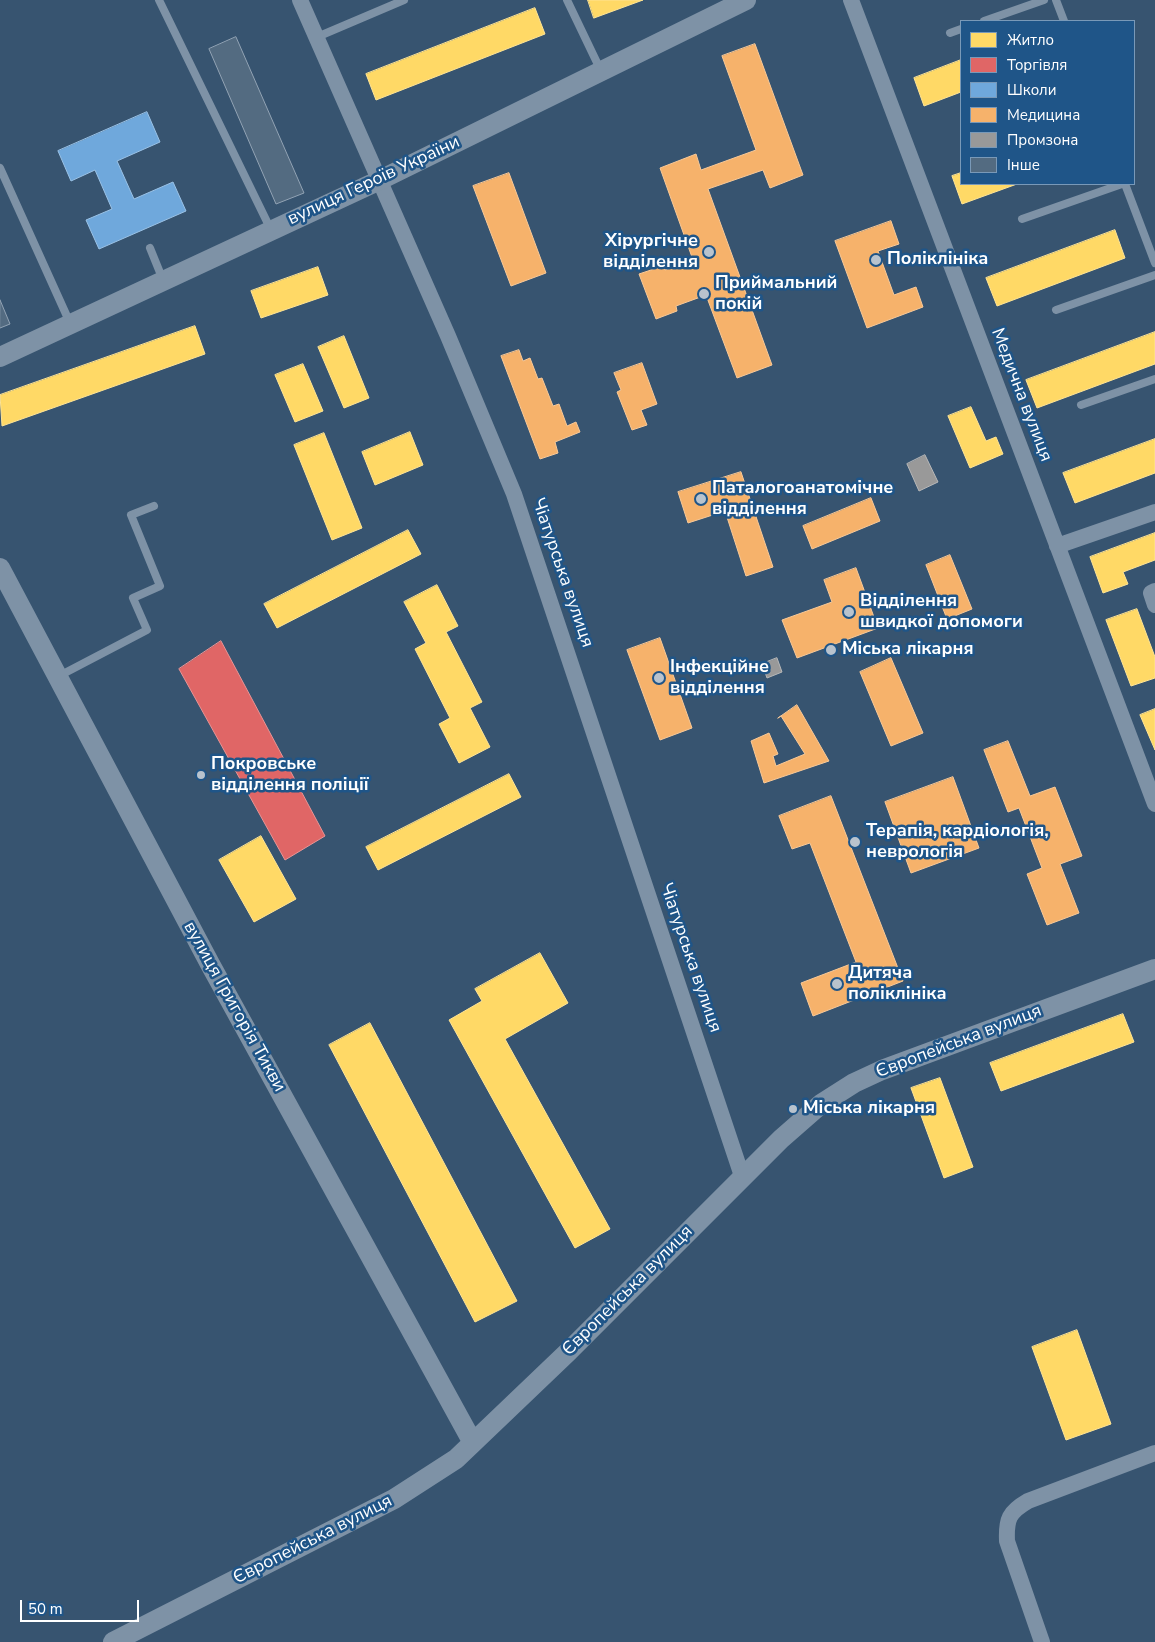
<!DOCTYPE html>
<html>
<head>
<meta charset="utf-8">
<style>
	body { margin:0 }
	#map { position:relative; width:1155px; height:1642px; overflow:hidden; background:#375470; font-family:"Nunito Sans",sans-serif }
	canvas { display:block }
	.legend { position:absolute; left:960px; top:20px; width:175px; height:165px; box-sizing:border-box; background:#1f5588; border:1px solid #7999b8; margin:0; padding:6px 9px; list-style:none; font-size:15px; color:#fff }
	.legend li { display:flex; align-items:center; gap:10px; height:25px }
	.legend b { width:25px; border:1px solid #7999b8 }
	.scale { position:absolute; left:20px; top:1600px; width:119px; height:22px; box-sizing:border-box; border:2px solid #fff; border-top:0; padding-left:6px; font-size:15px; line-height:18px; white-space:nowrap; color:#fff; -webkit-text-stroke:4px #1f5588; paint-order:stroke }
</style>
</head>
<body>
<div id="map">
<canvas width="1155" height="1642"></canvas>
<ul class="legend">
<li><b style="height:14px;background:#ffd966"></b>Житло</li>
<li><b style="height:14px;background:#e06666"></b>Торгівля</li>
<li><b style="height:14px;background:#6fa8dc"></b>Школи</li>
<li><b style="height:14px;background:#f6b26b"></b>Медицина</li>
<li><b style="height:14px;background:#999"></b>Промзона</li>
<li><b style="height:14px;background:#536b81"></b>Інше</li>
</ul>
<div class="scale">50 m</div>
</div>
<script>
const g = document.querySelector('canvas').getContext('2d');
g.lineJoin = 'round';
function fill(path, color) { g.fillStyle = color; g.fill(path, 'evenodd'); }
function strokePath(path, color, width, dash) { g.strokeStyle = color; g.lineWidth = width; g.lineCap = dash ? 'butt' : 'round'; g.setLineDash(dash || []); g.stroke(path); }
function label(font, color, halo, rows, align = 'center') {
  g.font = font + ' "Nunito Sans",sans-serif'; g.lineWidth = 5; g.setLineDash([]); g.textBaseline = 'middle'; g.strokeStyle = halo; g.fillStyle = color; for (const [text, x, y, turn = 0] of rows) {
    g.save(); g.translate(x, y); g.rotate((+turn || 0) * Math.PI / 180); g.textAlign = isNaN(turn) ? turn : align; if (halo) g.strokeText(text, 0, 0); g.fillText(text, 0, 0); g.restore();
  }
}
const homes = new Path2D(`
	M588 0H643L594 18Z
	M535 8 545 34 376 100 366 74Z
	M961 60V92L924 106 914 78Z
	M961 173V184H1017L962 204 952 176Z
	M1115 230 1125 258 997 306 986 278Z
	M318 267 328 295 261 318 251 291Z
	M195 326 205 354 2 426 0 395Z
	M1155 332V364L1037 408 1026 380Z
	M344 336 369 398 344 408 318 347Z
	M303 364 323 411 295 422 275 375Z
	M971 407 986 441 996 437 1003 454 970 468 948 416Z
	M410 432 423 465 375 485 362 452Z
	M324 433 362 528 332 540 294 445Z
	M1155 439V473L1075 503 1063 473Z
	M408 530 421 554 277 628 264 604Z
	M1155 533V560L1123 572 1128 584 1103 593 1090 557Z
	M437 585 458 626 446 632 482 702 470 708 490 747 459 763 439 724 450 718 415 649 426 643 404 602Z
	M1137 609 1155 657V678L1131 686 1106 620Z
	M1155 709V750L1140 715Z
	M509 774 521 797 378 870 366 847Z
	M261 836 296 899 254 922 219 860Z
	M540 953 568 1003 505 1039 610 1229 575 1248 449 1020 482 1001 475 989Z
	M1123 1014 1134 1042 1001 1091 990 1063Z
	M370 1023 517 1301 475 1322 329 1045Z
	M940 1078 973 1167 944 1178 911 1088Z
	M1077 1330 1111 1424 1066 1440 1032 1347Z`);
fill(homes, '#ffd966');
strokePath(homes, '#ffe494', 1);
const shops = new Path2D(`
	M221 641 325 836 285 860 179 669Z`);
fill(shops, '#e06666');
strokePath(shops, '#e99494', 1);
const schools = new Path2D(`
	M147 112 160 142 117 161 134 199 173 182 186 211 99 249 86 220 112 209 95 170 71 181 58 151Z`);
fill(schools, '#6fa8dc');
strokePath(schools, '#9ac2e6', 1);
const health = new Path2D(`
	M755 44 803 175 770 188 763 170 708 189 772 365 737 378 706 295 676 306 677 311 656 319 639 274 663 266 665 270 693 260 660 168 696 154 701 170 756 150 722 56Z
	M509 173 546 273 511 286 473 186Z
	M891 221 899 244 878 251 894 295 916 287 923 307 867 328 835 241Z
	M519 350 523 361 530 358 538 379 542 378 553 406 559 404 567 426 576 422 580 432 555 442 558 453 540 459 501 356Z
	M642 363 657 404 641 410 647 425 632 430 617 392 621 390 614 373Z
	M741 472 773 567 746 576 725 511 688 523 678 492Z
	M871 498 880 521 812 549 803 526Z
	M950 555 972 609 947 619 926 565Z
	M856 568 878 628 797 658 782 620 832 602 824 580Z
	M660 638 692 728 660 740 627 650Z
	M891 658 923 733 891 746 860 672Z
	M797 705 829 761 764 783 751 741 769 733 778 754 773 756 776 766 805 754 781 716 778 718Z
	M1008 741 1030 796 1055 787 1082 856 1060 864 1079 913 1047 925 1027 874 1042 868 1019 808 1008 812 984 750Z
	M953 777 979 848 911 873 885 802Z
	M831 796 903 981 813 1016 801 983 856 962 810 843 792 849 779 816Z`);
fill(health, '#f6b26b');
strokePath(health, '#f9c997', 1);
const industry = new Path2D(`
	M925 455 938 482 919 491 907 464Z
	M777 658 782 672 767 678 762 664Z`);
fill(industry, '#999');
strokePath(industry, '#b8b8b8', 1);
const building = new Path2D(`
	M236 37 304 193 276 204 209 49Z
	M0 300 10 324 0 328Z`);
fill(building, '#536b81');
strokePath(building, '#92a3b4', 1);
strokePath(new Path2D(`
	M159 0 271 230
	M567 0 601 71
	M1056 0 1064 21
	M984 21 1044 0
	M950 33 961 29
	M317 37 404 0
	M0 168 70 323
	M1125 184 1155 263
	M1022 219 1122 184
	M150 248 163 280
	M1056 310 1155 275
	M1081 405 1155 379
	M59 676 147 630 133 598 160 586 131 515 154 506`), '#7e92a6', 8);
strokePath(new Path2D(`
	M300 0 448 336 514 494 742 1176
	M851 0 1155 804
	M1057 546 1155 512
	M1155 591 1151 593 1155 605
	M1042 1642 1007 1541C1006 1519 1009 1512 1028 1501L1155 1453`), '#7e92a6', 16);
strokePath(new Path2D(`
	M0 357 380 180 746 0
	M0 568 210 964 473 1443
	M113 1642 394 1499 456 1459 569 1351 781 1139 821 1104 854 1083 882 1070 1155 969`), '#7e92a6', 20);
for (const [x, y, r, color] of [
	[709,252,6,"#b9c3cd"],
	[876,260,6,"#b9c3cd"],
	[704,294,6,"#b9c3cd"],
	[701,499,6,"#b9c3cd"],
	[849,612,6,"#b9c3cd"],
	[831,650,6,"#b9c3cd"],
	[659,678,6,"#b9c3cd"],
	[201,775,5,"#b9c3cd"],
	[855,842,6,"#b9c3cd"],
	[837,984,6,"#b9c3cd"],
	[793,1109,5,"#b9c3cd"]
]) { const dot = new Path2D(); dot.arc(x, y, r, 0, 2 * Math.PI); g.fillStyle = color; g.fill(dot); strokePath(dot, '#1f5588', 2); }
label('18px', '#fff', '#1f5588', [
	["вулиця Героїв України",374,181,-25],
	["Медична вулиця",1021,395,69],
	["Чіатурська вулиця",562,573,71],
	["Чіатурська вулиця",690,958,71],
	["вулиця Григорія Тикви",234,1007,61],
	["Європейська вулиця",959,1042,-21],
	["Європейська вулиця",628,1291,-45],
	["Європейська вулиця",313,1540,-27]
]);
label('bold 18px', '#fff', '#1f5588', [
	["Хірургічне",698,242,"right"],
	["відділення",698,263,"right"],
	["Поліклініка",887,260],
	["Приймальний",715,284],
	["покій",715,305],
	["Паталогоанатомічне",712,489],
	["відділення",712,510],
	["Відділення",860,602],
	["швидкої допомоги",860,623],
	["Мiська лiкарня",842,650],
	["Інфекційне",670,668],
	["відділення",670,689],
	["Покровське",211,765],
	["відділення поліції",211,786],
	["Терапія, кардіологія,",866,832],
	["неврологія",866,853],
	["Дитяча",848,974],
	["поліклініка",848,995],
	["Міська лікарня",803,1109]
], 'left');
</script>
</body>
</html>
